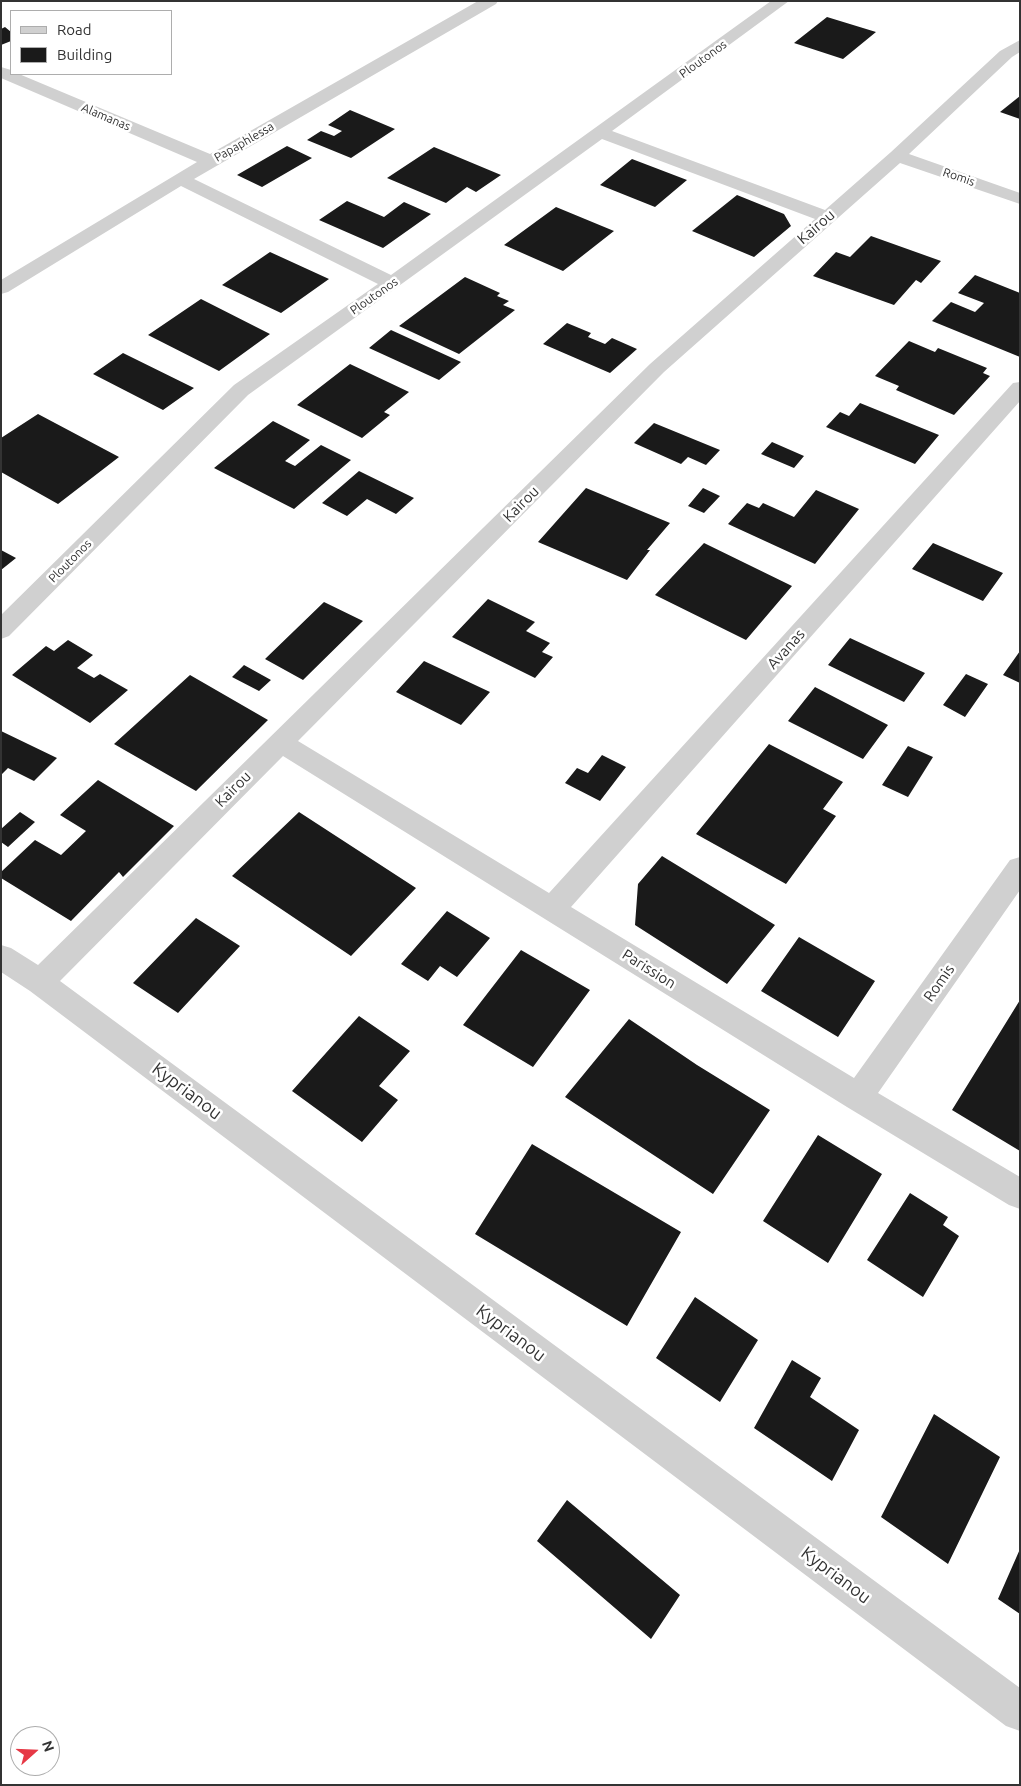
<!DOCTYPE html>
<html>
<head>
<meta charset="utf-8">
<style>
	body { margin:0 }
	#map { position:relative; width:1021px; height:1786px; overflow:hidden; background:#fff; font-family:Ubuntu,sans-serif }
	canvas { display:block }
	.frame { position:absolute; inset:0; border:2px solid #333; pointer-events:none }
	.legend { position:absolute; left:10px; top:10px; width:162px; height:65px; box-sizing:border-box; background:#fff; border:1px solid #adadad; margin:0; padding:6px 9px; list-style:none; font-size:15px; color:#333 }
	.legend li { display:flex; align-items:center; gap:10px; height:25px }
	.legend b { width:25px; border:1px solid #adadad }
	.north { position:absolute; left:10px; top:1726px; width:50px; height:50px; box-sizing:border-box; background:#fff; border:1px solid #adadad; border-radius:50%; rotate:70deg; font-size:14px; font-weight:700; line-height:20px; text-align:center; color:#333 }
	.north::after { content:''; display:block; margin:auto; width:18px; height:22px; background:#e63946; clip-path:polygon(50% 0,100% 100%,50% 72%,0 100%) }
</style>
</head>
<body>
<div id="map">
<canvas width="1021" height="1786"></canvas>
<div class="frame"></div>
<ul class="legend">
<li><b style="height:6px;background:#d0d0d0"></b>Road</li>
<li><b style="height:14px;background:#1a1a1a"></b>Building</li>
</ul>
<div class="north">N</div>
</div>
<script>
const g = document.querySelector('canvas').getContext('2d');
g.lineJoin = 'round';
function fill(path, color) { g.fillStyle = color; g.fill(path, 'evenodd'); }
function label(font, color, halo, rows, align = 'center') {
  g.font = font + ' Ubuntu,sans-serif'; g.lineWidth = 5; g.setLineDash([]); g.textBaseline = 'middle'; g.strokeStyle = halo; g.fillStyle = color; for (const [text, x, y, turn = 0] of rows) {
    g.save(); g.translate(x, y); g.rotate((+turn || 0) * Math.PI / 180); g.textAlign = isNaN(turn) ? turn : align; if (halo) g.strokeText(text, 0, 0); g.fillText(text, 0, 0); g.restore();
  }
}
fill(new Path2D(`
	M827 17 876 32 843 59 794 43Z
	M5 27 11 32V41L1 45V29Z
	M1020 96V119L1000 112Z
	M350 110 395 129 351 158 307 140 321 131 334 136 342 131 328 125Z
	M287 146 312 158 262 187 237 175Z
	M434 147 501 175 476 192 467 187 446 203 387 178Z
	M632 159 687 180 655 207 600 185Z
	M737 195 784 214 791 226 754 257 692 231Z
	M347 201 384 217 404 202 431 214 383 248 319 220Z
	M556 207 614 231 563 271 504 245Z
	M871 236 941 261 921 283 916 280 894 305 813 276 836 252 850 257Z
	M270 252 329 279 281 313 222 285Z
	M975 275 1020 293V357L932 321 951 302 975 312 984 303 958 293Z
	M465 277 500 293 497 296 509 301 503 305 515 310 459 354 399 326Z
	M201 299 270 334 219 371 148 335Z
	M567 323 591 333 588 337 605 344 612 338 637 349 610 373 543 344Z
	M391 330 461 362 439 380 369 348Z
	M909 341 935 352 938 348 987 368 983 373 990 376 954 415 896 390 899 386 875 376Z
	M123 353 194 388 163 410 93 374Z
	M350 364 409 392 384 412 390 415 362 438 297 405Z
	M860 403 939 435 915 464 826 427 840 412 849 416Z
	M38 414 119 457 58 504 1 472V438Z
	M273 421 310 440 285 461 295 466 321 445 351 460 294 509 214 468Z
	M654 423 720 450 706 465 688 457 681 464 634 443Z
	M772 442 804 456 794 468 761 454Z
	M359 471 414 498 396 514 367 499 347 516 322 503Z
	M586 488 670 523 647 550H650L627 580 538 542Z
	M703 488 720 496 704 513 688 506Z
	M816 490 859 509 815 564 728 524 747 503 759 508 763 503 794 517Z
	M704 543 792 586 746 640 655 595Z
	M933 543 1003 573 983 601 912 569Z
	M1 550 16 558 1 570Z
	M488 599 535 622 526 631 550 643 542 652 553 657 535 678 452 637Z
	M324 602 363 621 303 680 265 659Z
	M850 638 925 673 904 702 828 665Z
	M68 640 93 655 77 668 94 678 100 674 128 690 90 723 12 675 46 646 54 651Z
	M1020 651V683L1003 675Z
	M424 661 490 692 461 725 396 692Z
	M244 665 271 680 259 691 232 677Z
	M966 674 988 684 965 717 943 705Z
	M190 675 268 720 196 791 114 744Z
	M815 687 888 725 863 759 788 721Z
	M1 731 57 758 34 781 8 768 1 775Z
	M769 744 843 782 823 809 836 816 786 884 696 834Z
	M908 746 933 757 908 797 882 785Z
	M602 755 626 767 600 801 565 783 577 768 588 773Z
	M98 780 174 826 123 877 119 872 71 921 1 878V872L35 840 61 855 86 831 60 815Z
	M20 812 35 822 8 847 1 842V829Z
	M299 812 416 888 351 956 232 876Z
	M662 856 775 925 727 984 635 925 638 884Z
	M447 911 490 938 457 977 440 966 428 981 401 964Z
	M196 918 240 946 178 1013 133 983Z
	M799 937 875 981 838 1037 761 991Z
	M521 950 590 990 533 1067 463 1025Z
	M1020 1000V1151L952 1110Z
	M359 1016 410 1051 379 1086 398 1100 362 1142 292 1091Z
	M629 1019 697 1065 770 1110 713 1194 565 1097Z
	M818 1135 882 1174 828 1263 763 1221Z
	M532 1144 681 1232 627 1326 475 1234Z
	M910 1193 948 1217 943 1225 959 1236 923 1297 867 1260Z
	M695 1297 758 1340 720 1402 656 1358Z
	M792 1360 821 1378 810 1397 859 1430 832 1481 754 1428Z
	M934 1414 1000 1457 948 1564 881 1517Z
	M567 1500 680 1595 651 1639 537 1541Z
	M1020 1549V1614L998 1599Z`), '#1a1a1a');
fill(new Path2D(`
	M478 1H498L496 4 194 179 391 275 771 1H789L612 131 825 210 891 152 1000 51 1020 40V52L1012 57 909 154 1020 193V204L900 163 664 372 298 741 549 893 1013 383 1020 382V401L571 907 854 1078 1010 860 1020 857V890L878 1093 1020 1177V1209L1009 1205 847 1107 283 756 60 981 1020 1688V1731L1006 1726 30 991 1 972V945L11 948 38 965 650 364 815 219 602 139 248 395 9 636 1 639V615L234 385 378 284 181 186 8 292 1 294V280L197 162 1 78V67L11 70V74H19L210 154Z`), '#d0d0d0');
label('12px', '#333', '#fff', [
	["Ploutonos",703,59,-36],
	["Alamanas",106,117,23],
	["Papaphlessa",244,142,-30],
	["Romis",959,177,19],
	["Ploutonos",374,296,-35],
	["Ploutonos",70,561,-45]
]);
label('15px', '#333', '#fff', [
	["Kairou",816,227,-41],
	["Kairou",521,504,-45],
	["Avanas",786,649,-48],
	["Kairou",233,789,-45],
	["Parission",649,969,32],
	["Romis",939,983,-55]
]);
label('18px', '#333', '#fff', [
	["Kyprianou",187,1091,37],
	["Kyprianou",511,1333,37],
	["Kyprianou",836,1575,37]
]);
</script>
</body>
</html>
